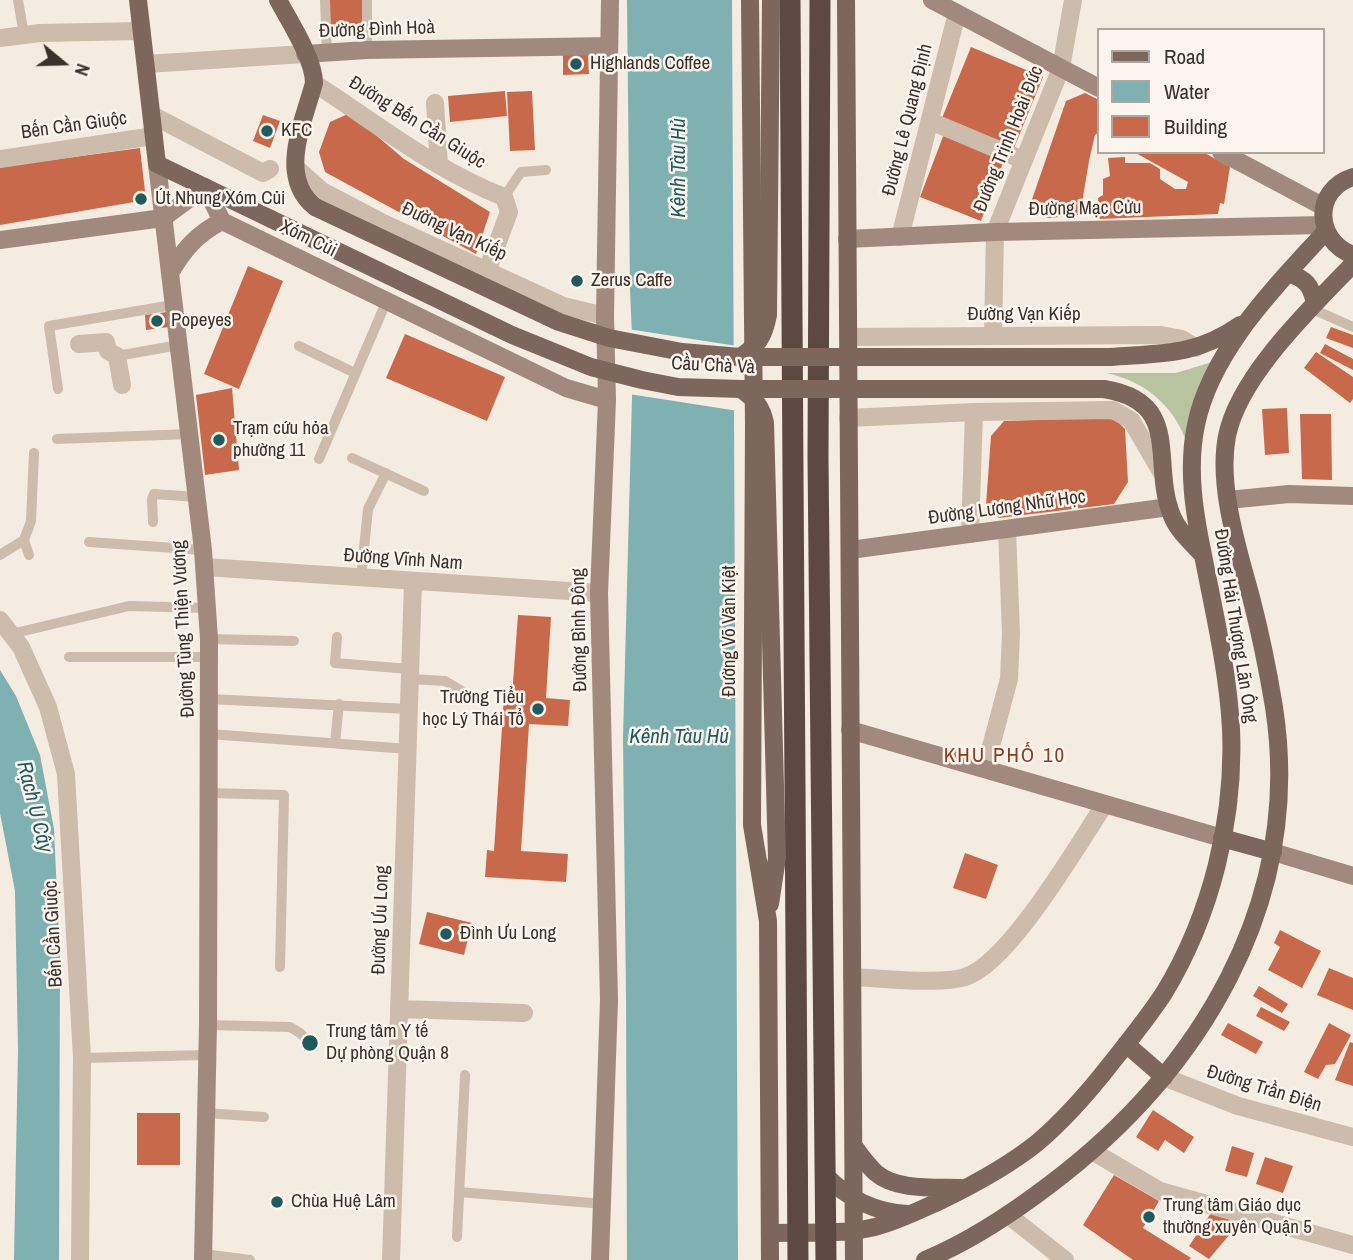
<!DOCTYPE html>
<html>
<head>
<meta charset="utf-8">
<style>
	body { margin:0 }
	#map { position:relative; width:1353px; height:1260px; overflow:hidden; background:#f4ebe1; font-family:"Archivo Narrow",sans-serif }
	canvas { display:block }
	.legend { position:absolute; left:1097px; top:28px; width:228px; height:126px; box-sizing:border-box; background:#fbf5ee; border:2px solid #aea6a0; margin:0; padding:9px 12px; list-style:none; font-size:21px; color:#3b302b }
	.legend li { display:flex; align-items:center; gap:14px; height:35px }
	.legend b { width:35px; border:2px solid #aea6a0 }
	.north { position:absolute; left:28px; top:28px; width:70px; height:70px; -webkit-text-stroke:5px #fbf5ee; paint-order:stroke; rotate:109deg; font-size:19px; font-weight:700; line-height:28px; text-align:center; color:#3b302b }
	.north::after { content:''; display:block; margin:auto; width:24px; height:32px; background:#3b302b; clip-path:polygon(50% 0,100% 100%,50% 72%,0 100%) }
</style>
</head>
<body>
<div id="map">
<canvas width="1353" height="1260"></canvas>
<ul class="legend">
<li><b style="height:9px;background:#7d675c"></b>Road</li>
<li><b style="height:19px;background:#7fb0b2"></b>Water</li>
<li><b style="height:19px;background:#c8694b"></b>Building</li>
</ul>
<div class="north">N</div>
</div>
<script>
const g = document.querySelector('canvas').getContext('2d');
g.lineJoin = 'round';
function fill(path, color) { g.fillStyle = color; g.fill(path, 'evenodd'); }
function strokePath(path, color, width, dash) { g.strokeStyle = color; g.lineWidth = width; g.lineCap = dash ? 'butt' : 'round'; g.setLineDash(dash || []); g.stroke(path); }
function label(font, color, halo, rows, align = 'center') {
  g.font = font + ' "Archivo Narrow",sans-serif'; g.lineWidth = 5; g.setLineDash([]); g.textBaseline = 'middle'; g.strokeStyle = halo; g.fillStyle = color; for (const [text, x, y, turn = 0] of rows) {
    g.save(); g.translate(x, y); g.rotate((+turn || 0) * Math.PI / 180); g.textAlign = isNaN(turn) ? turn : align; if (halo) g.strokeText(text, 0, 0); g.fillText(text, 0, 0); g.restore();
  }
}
fill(new Path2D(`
	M1215 361 1185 438C1171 403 1144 382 1107 373H1176Z`), '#b8c4a0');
fill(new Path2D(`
	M627 0H732L738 1260H627L626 997 623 738 633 360 630 289Z
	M0 670 16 696 40 755 54 829 60 959 59 1260H14L18 1050 15 891 0 813Z`), '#7fb0b2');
fill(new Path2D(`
	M628 329 737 346 738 411 629 394Z`), '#f4ebe1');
fill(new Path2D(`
	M329 0H362L363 29 330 30Z
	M971 47 1043 77 1014 148 942 118Z
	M588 53 589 74 563 75V54Z
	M505 91 507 116 450 122 448 96Z
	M532 91 535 150 510 151 507 92Z
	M1085 93 1099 100V132L1095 135 1089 161 1080 215 1048 218 1028 211 1066 101Z
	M350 113 404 159 490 212 476 254 325 172 319 152 330 122Z
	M263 115 280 121 270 148 253 141Z
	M944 134 1005 158 981 221 920 197Z
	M140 148 146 200 0 225V167Z
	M1134 152H1203L1230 167 1224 204 1220 203 1218 214 1099 219 1098 198 1103 195V179L1110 176 1108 158 1125 157V163H1150L1160 169V179L1175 189H1186L1188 182Z
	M248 266 283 281 239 389 204 374Z
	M167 312 169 327 146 330 145 315Z
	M1331 327 1353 335V348L1326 338Z
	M405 334 505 377 487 421 386 378Z
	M1325 344 1353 359V370L1320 353Z
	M1316 352 1353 377V399L1350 403 1304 368Z
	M232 388 239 470 205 475 196 395Z
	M1287 408 1289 453 1265 455 1262 409Z
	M1300 414H1331L1332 480 1302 479Z
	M1091 418 1111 419 1117 421 1125 429 1128 482 1114 504 999 518 986 505 991 436 1004 421Z
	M518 615 551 617 546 698 570 700 568 726 529 724 521 851 568 854 566 882 485 877 487 850 494 851 504 696H512Z
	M965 853 998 865 986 899 953 888Z
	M427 912 472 923 464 955 419 944Z
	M1280 930 1321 951 1302 988 1268 970 1280 947 1274 943Z
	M1329 968 1353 978V1010L1317 995Z
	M1259 986 1288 1004 1282 1013 1253 996Z
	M1261 1007 1290 1022 1284 1031 1256 1016Z
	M1228 1023 1263 1042 1256 1054 1221 1035Z
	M1329 1023 1351 1035 1335 1064 1326 1065 1318 1079 1304 1072Z
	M1350 1042 1353 1043V1086L1335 1080Z
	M1153 1110 1194 1137 1184 1153 1165 1140 1158 1151 1136 1137Z
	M137 1113H180V1165H137Z
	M1232 1146 1254 1153 1247 1177 1225 1171Z
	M1265 1157 1293 1166 1283 1193 1256 1184Z
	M1114 1175 1159 1201 1143 1228 1191 1258 1189 1260H1133L1083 1225Z
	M1211 1213 1241 1221 1209 1259 1189 1246Z`), '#c8694b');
strokePath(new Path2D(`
	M18 0 24 35
	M325 0 327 53
	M367 0V50
	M504 197 521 172 546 170
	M1310 308 1353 327
	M299 346 355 373
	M117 356 179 345
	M58 389 49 326 173 305
	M57 439 190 434
	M352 458 424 491
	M319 459 387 300
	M153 522 152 499 154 494 197 497
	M24 540 29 555
	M89 542 203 550
	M0 555 24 540 31 521 34 453
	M361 578 368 509 386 473
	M11 634 129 606 208 608
	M337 637 335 663 410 669
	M209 639 294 641
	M69 657H210
	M410 679 445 681 472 697
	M210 699 409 709
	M210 734 408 749
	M335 743 339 704
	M209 793 284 795 280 967
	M208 1025 290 1027 300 1033 314 1047
	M82 1058 206 1055
	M206 1113 264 1117
	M459 1192 604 1204
	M457 1237 465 1075
	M204 1254 250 1260`), '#cdbbac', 10);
strokePath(new Path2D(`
	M0 38 40 33 142 31
	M146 64 305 54
	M314 83C376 123 436 171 504 197L509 212 487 271
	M435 103 439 165
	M152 115 263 173 270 169
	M930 121 1023 160
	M0 159 154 136
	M295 167 322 191 383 223 563 306 605 316
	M900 237 957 13
	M993 336 995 232 1061 68 1073 0
	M848 337 1161 335 1182 339 1196 348
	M79 344 106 342 108 351 117 356 122 385
	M848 418 974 412 1113 410 1131 420 1163 475
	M970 534 974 412
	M205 567 599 593
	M0 620 21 647 48 707 66 774 82 1058 80 1260
	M985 769 1009 679 1011 634 1007 529
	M852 977C880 978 941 985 965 977 1009 964 1078 844 1105 804
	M399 1009 524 1013
	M1164 1077 1238 1106 1353 1137
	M1092 1151 1160 1191 1353 1245
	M1008 1215 1065 1260
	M391 1260 413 582`), '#cdbbac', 18);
strokePath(new Path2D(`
	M932 0 1099 88
	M305 54 367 50 609 46
	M1221 152 1324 207
	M157 164 203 550 209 639 208 1025 203 1260
	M847 239 995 232 1324 225
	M0 240 163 218 205 187 222 221 566 388 607 400
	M170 273C184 249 197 234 222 221
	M1228 500 1289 494 1353 496
	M850 550 1169 507
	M850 730 1222 838
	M1273 852 1353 876
	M600 1260 609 1000 599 593 607 400 605 316 610 0`), '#a18a7d', 18);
strokePath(new Path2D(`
	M138 0 157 164 271 219
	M278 0C290 22 314 59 314 83 304 121 277 177 315 207
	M750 0 754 426 752 825 768 921 770 1260
	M846 0 854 1260
	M1353 177C1312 190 1315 241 1353 255
	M1288 273C1306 279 1311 285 1315 303
	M1110 357C1161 353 1196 356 1240 325
	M1104 389C1184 402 1150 462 1172 516 1178 531 1191 542 1202 554
	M1222 838 1273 852
	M770 904 777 858
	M1126 1044 1164 1077
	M855 1148C861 1156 868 1166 876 1173 897 1191 936 1187 961 1188
	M825 1175C848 1199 874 1212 908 1214
	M770 1233C805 1232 842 1235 875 1227 898 1221 920 1210 942 1200 975 1184 1008 1166 1037 1143 1064 1120 1087 1094 1109 1066 1128 1042 1147 1019 1164 993 1211 916 1235 819 1231 729 1228 671 1214 612 1203 555 1194 512 1187 468 1196 425 1211 350 1277 285 1326 231
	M925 1260C969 1242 1011 1214 1048 1186 1200 1072 1304 902 1274 707 1268 671 1261 636 1252 601 1239 552 1217 487 1227 436 1239 376 1311 308 1353 264`), '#7d675c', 18);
strokePath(new Path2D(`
	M790 0 798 1260
	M820 0 818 457 826 1260`), '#5c4a42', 21);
strokePath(new Path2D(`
	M315 207 559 322 609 338 656 347 682 352 740 357H1110
	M271 219 512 335 591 367 642 380 678 387 741 389H1104
	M740 357C758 346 764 336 768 315L771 0
	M741 389C754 398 762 407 765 423L777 858`), '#7d675c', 18);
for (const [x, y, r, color] of [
	[576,64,7,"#1f5a5e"],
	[267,131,7,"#1f5a5e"],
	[141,199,7,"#1f5a5e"],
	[577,281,7,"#1f5a5e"],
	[157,321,7,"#1f5a5e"],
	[219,440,7,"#1f5a5e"],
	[538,709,7,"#1f5a5e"],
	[446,934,7,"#1f5a5e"],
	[310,1043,9,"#1f5a5e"],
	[277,1202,7,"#1f5a5e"],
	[1149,1217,7,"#1f5a5e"]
]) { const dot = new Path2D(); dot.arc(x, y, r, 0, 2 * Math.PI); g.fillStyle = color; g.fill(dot); strokePath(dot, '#fbf5ee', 2.5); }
label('19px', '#3b302b', '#fbf5ee', [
	["Đường Đình Hoà",377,30,-2],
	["Đường Lê Quang Định",908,120,-76],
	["Đường Bến Cần Giuộc",417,123,32],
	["Bến Cần Giuộc",74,126,-8],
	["Đường Trịnh Hoài Đức",1009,139,-68],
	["Đường Mạc Cửu",1085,209,-1],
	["Đường Vạn Kiếp",454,232,25],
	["Xóm Củi",308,239,26],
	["Đường Vạn Kiếp",1024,315],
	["Cầu Chà Và",713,366,3],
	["Đường Lương Nhữ Học",1007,508,-8],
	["Đường Vĩnh Nam",403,560,4],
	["Đường Hải Thượng Lãn Ông",1235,626,81],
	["Đường Tùng Thiện Vương",184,629,-93],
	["Đường Bình Đông",580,630,-91],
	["Đường Võ Văn Kiệt",730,631,-90],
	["Đường Ưu Long",381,920,-88],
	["Bến Cần Giuộc",54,934,-93],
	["Đường Trần Điện",1264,1089,17]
]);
label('19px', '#3b302b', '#fbf5ee', [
	["Highlands Coffee",590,64],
	["KFC",281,131],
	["Út Nhung Xóm Củi",155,199],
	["Zerus Caffe",591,281],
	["Popeyes",171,321],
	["Trạm cứu hỏa",233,429],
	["phường 11",233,451],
	["Trường Tiểu",524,698,"right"],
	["học Lý Thái Tổ",524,720,"right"],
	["Đình Ưu Long",460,934],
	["Trung tâm Y tế",326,1032],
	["Dự phòng Quận 8",326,1054],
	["Chùa Huệ Lâm",291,1202],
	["Trung tâm Giáo dục",1163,1206],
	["thường xuyên Quận 5",1163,1228]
], 'left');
label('italic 21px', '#1f5a5e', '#fbf5ee', [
	["Kênh Tàu Hủ",679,168,-90],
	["Kênh Tàu Hủ",679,737],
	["Rạch Ụ Cây",34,807,76]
]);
g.letterSpacing = '2px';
label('21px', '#8c3b22', '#fbf5ee', [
	["KHU PHỐ 10",1005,756]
]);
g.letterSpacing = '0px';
</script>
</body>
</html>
